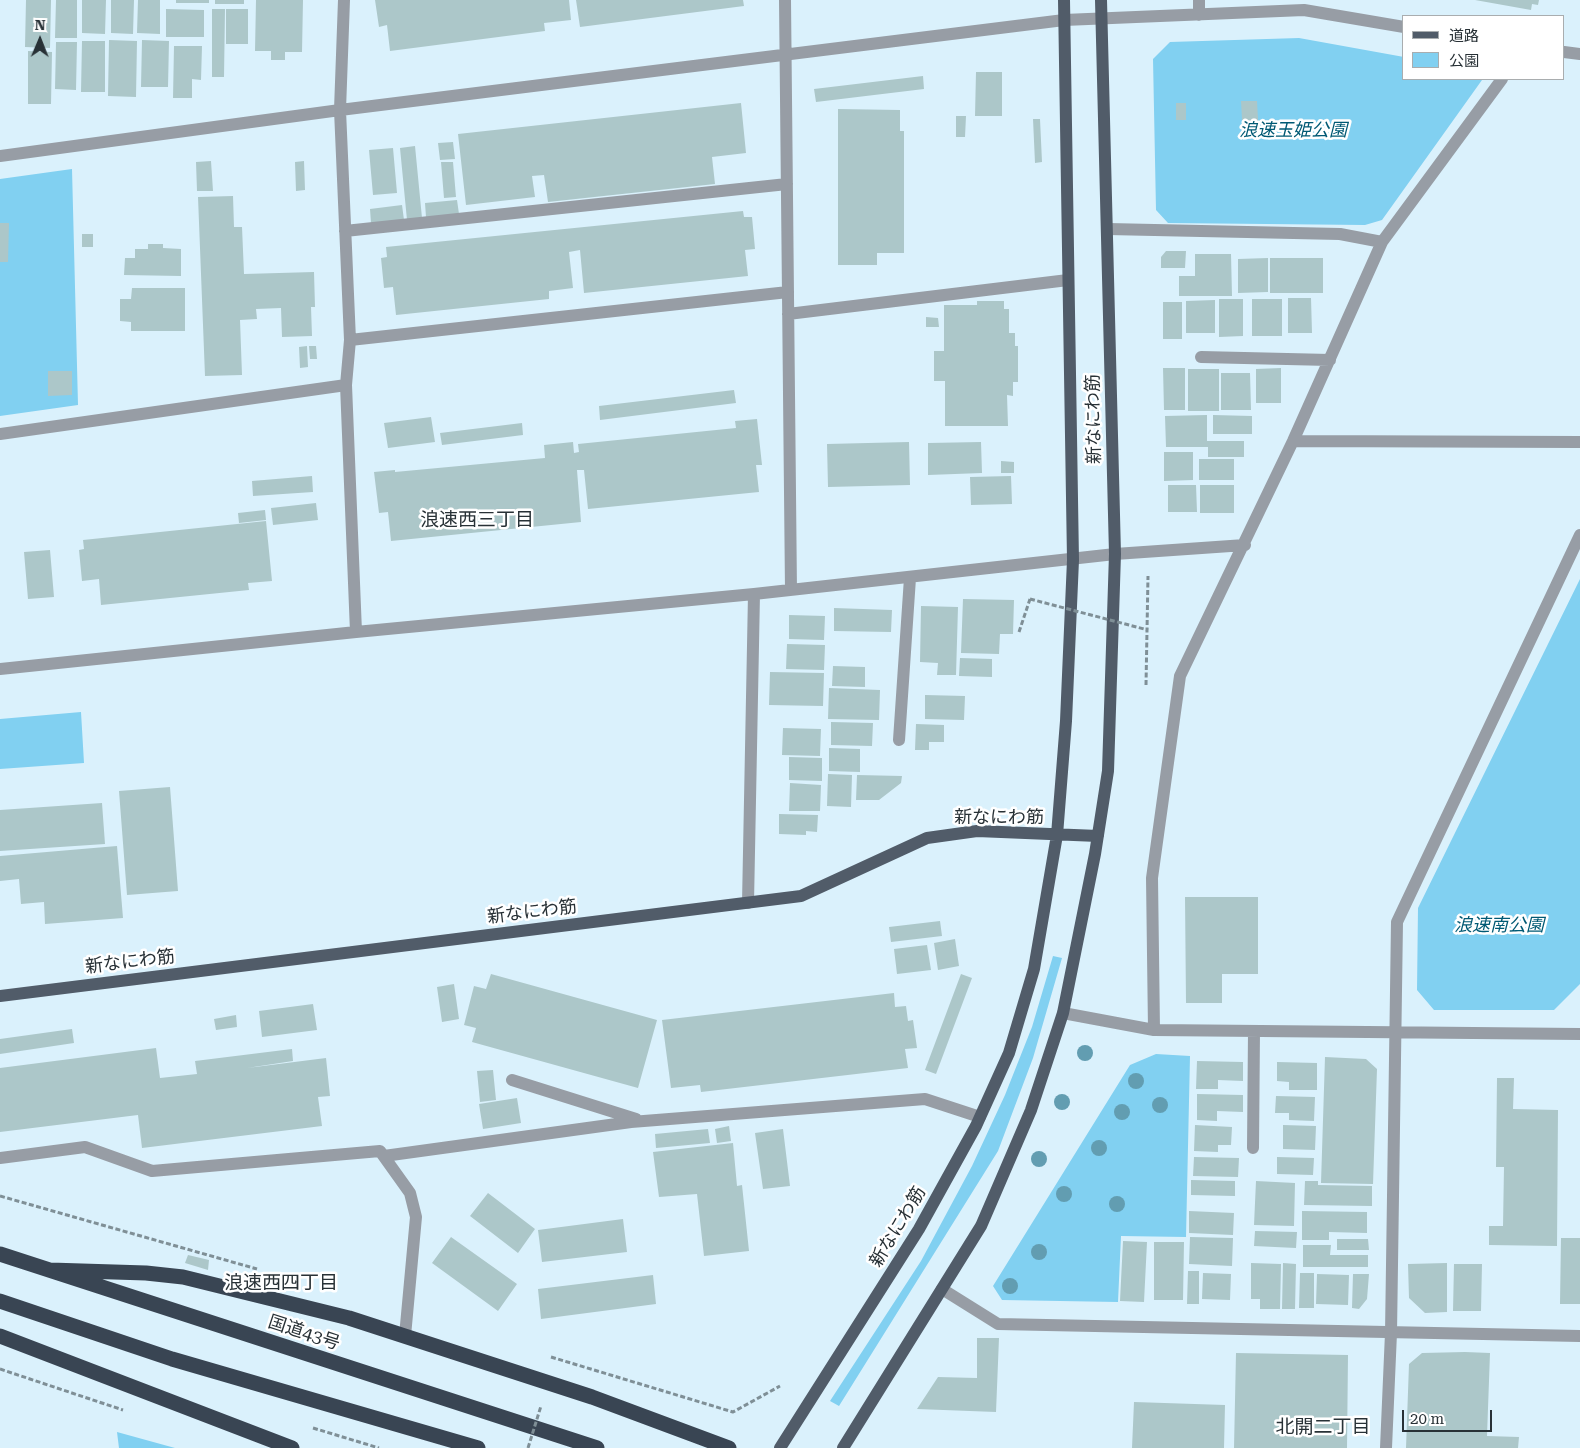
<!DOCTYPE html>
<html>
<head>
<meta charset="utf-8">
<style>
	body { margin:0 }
	#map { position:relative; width:1580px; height:1448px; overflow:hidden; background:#daf1fc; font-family:"Roboto Serif","Noto Sans JP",serif }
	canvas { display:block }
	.legend { position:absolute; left:1402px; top:15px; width:162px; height:65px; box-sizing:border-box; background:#fff; border:1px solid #a9adaf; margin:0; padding:6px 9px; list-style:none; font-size:15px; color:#283136 }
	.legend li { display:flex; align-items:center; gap:10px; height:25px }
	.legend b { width:25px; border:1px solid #a9adaf }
	.north { position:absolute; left:15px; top:15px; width:50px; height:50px; -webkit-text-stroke:4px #fff; paint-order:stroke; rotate:1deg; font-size:14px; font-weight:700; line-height:20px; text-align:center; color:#283136 }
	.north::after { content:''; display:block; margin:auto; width:18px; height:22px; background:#283136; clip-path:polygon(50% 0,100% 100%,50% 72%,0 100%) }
	.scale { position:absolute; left:1402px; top:1410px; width:90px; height:22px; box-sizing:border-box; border:2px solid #283136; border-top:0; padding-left:6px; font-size:15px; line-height:18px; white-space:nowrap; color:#283136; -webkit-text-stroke:4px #fff; paint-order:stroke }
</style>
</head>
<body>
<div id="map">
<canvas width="1580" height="1448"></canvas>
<ul class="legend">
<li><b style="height:6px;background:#515c69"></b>道路</li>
<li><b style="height:14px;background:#81d0f1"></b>公園</li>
</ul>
<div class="north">N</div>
<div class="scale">20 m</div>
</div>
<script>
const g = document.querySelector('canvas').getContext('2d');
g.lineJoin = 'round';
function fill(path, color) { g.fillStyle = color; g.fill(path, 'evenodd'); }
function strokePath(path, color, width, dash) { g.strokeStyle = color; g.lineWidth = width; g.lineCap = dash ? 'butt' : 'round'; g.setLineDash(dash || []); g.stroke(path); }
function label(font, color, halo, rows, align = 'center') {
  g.font = font + ' "Roboto Serif","Noto Sans JP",serif'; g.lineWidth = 5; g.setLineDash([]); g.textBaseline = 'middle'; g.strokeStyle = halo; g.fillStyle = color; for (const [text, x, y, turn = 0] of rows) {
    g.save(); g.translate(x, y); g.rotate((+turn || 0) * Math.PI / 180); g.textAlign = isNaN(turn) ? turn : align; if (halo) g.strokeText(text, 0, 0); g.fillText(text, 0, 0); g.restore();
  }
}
fill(new Path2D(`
	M1299 38 1404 57V79L1482 80 1382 220 1365 225 1168 223 1156 210 1153 59 1170 42Z
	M72 169 78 405 0 416V179Z
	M1580 579V984L1554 1010H1434L1417 990 1418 908Z
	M81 712 84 763 0 769V719Z
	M1053 956 1062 958 1033 1058 998 1151 839 1406 830 1401 921 1261 972 1166 1005 1095 1032 1027Z
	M1156 1054 1190 1056 1186 1237 1121 1236 1118 1302 1002 1300 993 1286 1130 1065Z
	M117 1432 175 1448H119Z`), '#81d0f1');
fill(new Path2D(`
	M26 0H51L50 48 25 47Z
	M56 0H77V38H55Z
	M82 0H106L105 34 82 33Z
	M111 0H134L133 34 111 33Z
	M138 0H160V34L137 33Z
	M176 0H209V3H176Z
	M215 0H244V4H215Z
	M256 0H303L302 52H285V60H271V51H255Z
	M375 0H569L571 20 544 23 545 31 390 51 387 25 379 27Z
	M576 0H743L744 6 580 27Z
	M1475 0H1539L1538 5 1532 4 1531 10Z
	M166 9 204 10V37H166Z
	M212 9H225L224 77H212Z
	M226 9H248V44H226Z
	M109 40 137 41 136 97 108 96Z
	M142 40 169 41 168 87H141Z
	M82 41H105V92H81Z
	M56 42H77L76 90 55 89Z
	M174 46H202L201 80 192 79V98H173Z
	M28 51 52 52 51 104H28Z
	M976 72H1002V116H975Z
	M923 76 924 89 816 102 814 89Z
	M1241 101H1257L1259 137 1243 138Z
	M741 103 746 153 712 157 715 184 548 202 544 175 532 176 535 197 466 205 458 134Z
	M1176 103H1186V120H1176Z
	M838 109 900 110V131H904V253H877V265H838Z
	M956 116H966L965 137H956Z
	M1033 119H1040L1042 162 1035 163Z
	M453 142 455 159 440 160 438 143Z
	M415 146 422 218 407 220 400 148Z
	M393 148 397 193 373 195 369 150Z
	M211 161 213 191H197L196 162Z
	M304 161 305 190 296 191 295 162Z
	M441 162H453L456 197 444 198Z
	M233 196 234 227H242L244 274 314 272 315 307H311L312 336 282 337 281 308 256 309 257 319 240 320 242 375 205 376 198 197Z
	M457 200 459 214 426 217 425 203Z
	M402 205 404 220 371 223 370 209Z
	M743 211 744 217H752L755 249 745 250 748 276 584 293 580 250 569 252 573 288 549 291V299L396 315 393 287 384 288 381 258 387 257 386 247Z
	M0 223H9L8 262H0Z
	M82 234H93V247H82Z
	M148 244H163V248L181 249V276L124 275 125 258H135V249H148Z
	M1166 251H1186L1185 268H1161V257Z
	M1195 254H1231L1232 296H1179V276H1195Z
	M1268 258V292L1238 293V259Z
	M1270 258H1323V293H1270Z
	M132 288H185V331H131V322L120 321V299H131Z
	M1288 298H1311L1312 333H1288Z
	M1219 299H1243V336L1219 337Z
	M1252 299H1282V336H1252Z
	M1215 300V333H1186V301Z
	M977 301H1004V309H1009V333H1015V346H1018V382H1013V396L1007 395 1008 426H945V381H934V351H944V305H977Z
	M1163 302H1182V339H1163Z
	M926 317 938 318 939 327H926Z
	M307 346 308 367 300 368 299 347Z
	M309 346H316L317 359H310Z
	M1163 368H1185V410H1164Z
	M1281 368V403H1256V369Z
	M1188 369H1219V411H1188Z
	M48 371H72V395L48 396Z
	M1221 373H1250L1251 410H1221Z
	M734 390 736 403 600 420 599 406Z
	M1207 415V441H1244V457H1208V447H1166L1165 416Z
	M1213 415 1252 416V434H1213Z
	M431 417 435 442 388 448 384 423Z
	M757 419 762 465H756L759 492 588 509 584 470H577L581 522 391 541 388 512 379 513 374 472 395 470V472L545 458 544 445 573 442 574 453 579 452 578 444 736 428 735 421Z
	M522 423 523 435 442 445 440 433Z
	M909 442 910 485 828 487 827 444Z
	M981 442 982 473 928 475V443Z
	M1164 452H1193V480L1164 481Z
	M1199 459H1234V480H1199Z
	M1001 461 1014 462V473H1001Z
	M312 476 313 492 253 496 252 481Z
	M1011 476 1012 504 971 505 970 477Z
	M1168 485H1196L1197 512H1168Z
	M1200 485H1234V513H1200Z
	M316 503 318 520 273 525 271 508Z
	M265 510 266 520 239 523 238 513Z
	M266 521 272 581 248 583 249 590 101 605 99 579 82 581 79 550 84 549 83 540Z
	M50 550 54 597 28 599 24 552Z
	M963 599 1014 600 1013 634H1000L999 654 961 653Z
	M921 606 958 607 956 675H937L938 663 920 662Z
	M834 608 892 610 891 632 834 631Z
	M789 615 825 616 824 640 789 639Z
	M787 644 825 645 824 670 786 669Z
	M960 658 992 659V677L959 676Z
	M833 666 865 667V687L832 686Z
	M770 672 824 673 823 706 769 705Z
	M829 688 880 690 879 720 828 719Z
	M925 695 965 696 964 720 925 719Z
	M831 722 873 723 872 746 831 745Z
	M916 724 944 725V742H929V750H915Z
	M783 728 821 729 820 756 782 755Z
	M829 748 860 749V772L829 771Z
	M789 757 822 758V781L789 780Z
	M828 774 852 775 851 807 827 806Z
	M857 775 902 776 901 783 879 800H856Z
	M790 783 821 785 820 811H789Z
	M170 787 178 891 127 895 119 791Z
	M102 803 105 844 0 851V810Z
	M779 814 818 815 817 832 806 831V835L779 834Z
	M117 846 123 918 45 924 44 902 21 904 19 879 0 881V856Z
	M1185 897H1258V974H1222V1003H1186Z
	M940 921 942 936 891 942 889 927Z
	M955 939 959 966 938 970 934 943Z
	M927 945 931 970 897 974 894 949Z
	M491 974 657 1020 638 1088 472 1042 476 1028 464 1025 474 986 486 989Z
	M961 974 972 978 936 1074 925 1070Z
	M454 984 459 1019 442 1022 437 987Z
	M894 993 895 1007 906 1006 908 1021 913 1020 917 1048 905 1049 908 1068 701 1092 700 1085 671 1088 662 1020Z
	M313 1004 317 1030 262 1037 259 1011Z
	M236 1015 237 1027 216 1030 214 1019Z
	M72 1029 74 1043 0 1054V1039Z
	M156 1048 160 1078 197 1074 195 1061 292 1049 293 1061 247 1068 326 1058 330 1096 318 1097 322 1126 142 1148 138 1115 0 1132V1068Z
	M1325 1057 1366 1059 1377 1069 1373 1184 1321 1183Z
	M1197 1061 1243 1062V1081L1218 1080V1089H1196Z
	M1277 1062 1317 1063V1090H1289V1082L1277 1081Z
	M493 1070 496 1100 480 1102 477 1071Z
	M1497 1078H1514L1513 1109 1558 1110 1557 1246 1489 1245V1226H1503L1504 1167H1496Z
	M1197 1094 1243 1095V1112L1217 1111V1121L1197 1120Z
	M1276 1096 1315 1097 1314 1121 1289 1120V1113H1275Z
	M517 1098 521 1123 483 1129 479 1104Z
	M1195 1125 1232 1127 1231 1145H1218V1152L1194 1151Z
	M1283 1125 1316 1126 1315 1150 1283 1149Z
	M729 1126 731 1141 717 1143 715 1129Z
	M708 1129 710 1143 656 1148 655 1134Z
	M783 1129 790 1186 763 1189 755 1133Z
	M733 1143 737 1186 742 1185 749 1251 704 1256 697 1194 659 1197 653 1152Z
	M1194 1157 1239 1158 1238 1177 1193 1176Z
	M1277 1157 1314 1158 1313 1175 1277 1174Z
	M1191 1180 1235 1181V1196L1191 1195Z
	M1256 1181 1295 1183 1294 1226 1254 1225Z
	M1305 1181H1318V1185L1372 1186V1206L1304 1205Z
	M488 1193 535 1229 518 1253 470 1216Z
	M1189 1211 1234 1213 1233 1235 1189 1233Z
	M1302 1211 1367 1212V1233L1329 1232V1240H1302Z
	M623 1219 627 1252 542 1262 538 1230Z
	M1255 1231 1297 1232 1296 1248 1254 1246Z
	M451 1237 517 1284 498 1311 432 1263Z
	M1190 1237 1233 1238 1232 1266 1189 1264Z
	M1561 1238H1580V1304H1560Z
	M1337 1239H1368L1369 1250H1337Z
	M1123 1241 1147 1242 1144 1302 1120 1301Z
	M1154 1242H1184L1183 1300H1154Z
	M1303 1245H1331L1330 1255H1368V1267H1303Z
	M188 1255 209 1260 208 1270 185 1263Z
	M1251 1263 1281 1264 1280 1309H1260V1299H1251Z
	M1283 1263 1296 1264 1295 1309H1282Z
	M1447 1263V1312L1425 1313 1409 1298 1408 1264Z
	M1454 1264H1482L1481 1311H1453Z
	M1188 1271H1199V1304H1187Z
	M1203 1273 1231 1274 1230 1300 1202 1299Z
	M1300 1273H1314V1308H1299Z
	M1317 1274 1349 1275 1348 1305 1316 1304Z
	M1353 1274H1369L1367 1299 1359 1309 1352 1308Z
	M653 1275 656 1304 541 1319 538 1289Z
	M977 1338H999L996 1412 917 1409 938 1377 977 1378Z
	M1465 1352 1490 1353 1487 1436 1519 1437 1518 1448H1406L1409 1364 1422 1353Z
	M1236 1353 1348 1355 1347 1448H1234Z
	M1134 1402 1225 1405 1224 1448H1132Z`), '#acc7c9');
strokePath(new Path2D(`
	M1019 632 1030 599
	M1146 685 1148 576
	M0 1196 257 1269
	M551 1357 733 1412 780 1386
	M0 1369 123 1410
	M313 1428 379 1448`), '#7f8f96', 3, [5, 2.5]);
strokePath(new Path2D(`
	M344 0 340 110 350 340 346 385 356 632
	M785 0 791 590
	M1199 0V15
	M1564 52 1580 54
	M0 156 340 110 1064 20 1304 10 1404 27
	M1108 229 1340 234 1382 242
	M345 231 787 184
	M788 314 1068 280
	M350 340 788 292
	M1201 357 1330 360
	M0 434 346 385
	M1293 441 1580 442
	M0 669 356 632 754 594 1115 554 1245 545
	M899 740 910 578
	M748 903 754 594
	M1063 1013 1154 1030 1580 1034
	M1154 1030 1152 878 1180 676 1293 441 1382 242 1502 79
	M512 1080 636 1119
	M1253 1148 1254 1031
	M384 1156 631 1122 925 1099 980 1117
	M0 1158 85 1147 152 1171 380 1151 410 1193 416 1217 405 1336
	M942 1289 998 1324 1580 1336
	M1386 1448 1391 1333 1397 922 1580 535`), '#979da5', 12);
strokePath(new Path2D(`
	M0 996 801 896 927 838 977 831 1098 836
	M780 1448 919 1229 976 1126 1009 1053 1034 969 1057 835 1066 721 1073 560 1064 0
	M843 1448 981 1226 1031 1110 1063 1013 1095 854 1108 771 1115 554 1101 0`), '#515c69', 12);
strokePath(new Path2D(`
	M0 1254 597 1448
	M50 1270 146 1273 183 1277 349 1318 592 1397 729 1448
	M0 1301 172 1359 478 1448
	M0 1336 292 1448`), '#394553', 15);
strokePath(new Path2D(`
	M1030 599 1148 630
	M528 1448 541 1406`), '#7f8f96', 3, [5, 2.5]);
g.fillStyle = '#629db1';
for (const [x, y] of [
	[1085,1053],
	[1136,1081],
	[1062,1102],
	[1160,1105],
	[1122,1112],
	[1099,1148],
	[1039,1159],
	[1064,1194],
	[1117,1204],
	[1039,1252],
	[1010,1286]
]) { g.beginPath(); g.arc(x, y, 8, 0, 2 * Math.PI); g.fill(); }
label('italic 18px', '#005974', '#fff', [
	["浪速玉姫公園",1293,131],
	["浪速南公園",1499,926]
]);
label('18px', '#283136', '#fff', [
	["新なにわ筋",1094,419,-91],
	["新なにわ筋",999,818],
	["新なにわ筋",532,912,-7],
	["新なにわ筋",130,962,-7],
	["新なにわ筋",898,1227,-59],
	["国道43号",304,1333,18]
]);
label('19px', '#283136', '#fff', [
	["浪速西三丁目",477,520],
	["浪速西四丁目",281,1283],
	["北開二丁目",1323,1427]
]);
</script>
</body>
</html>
